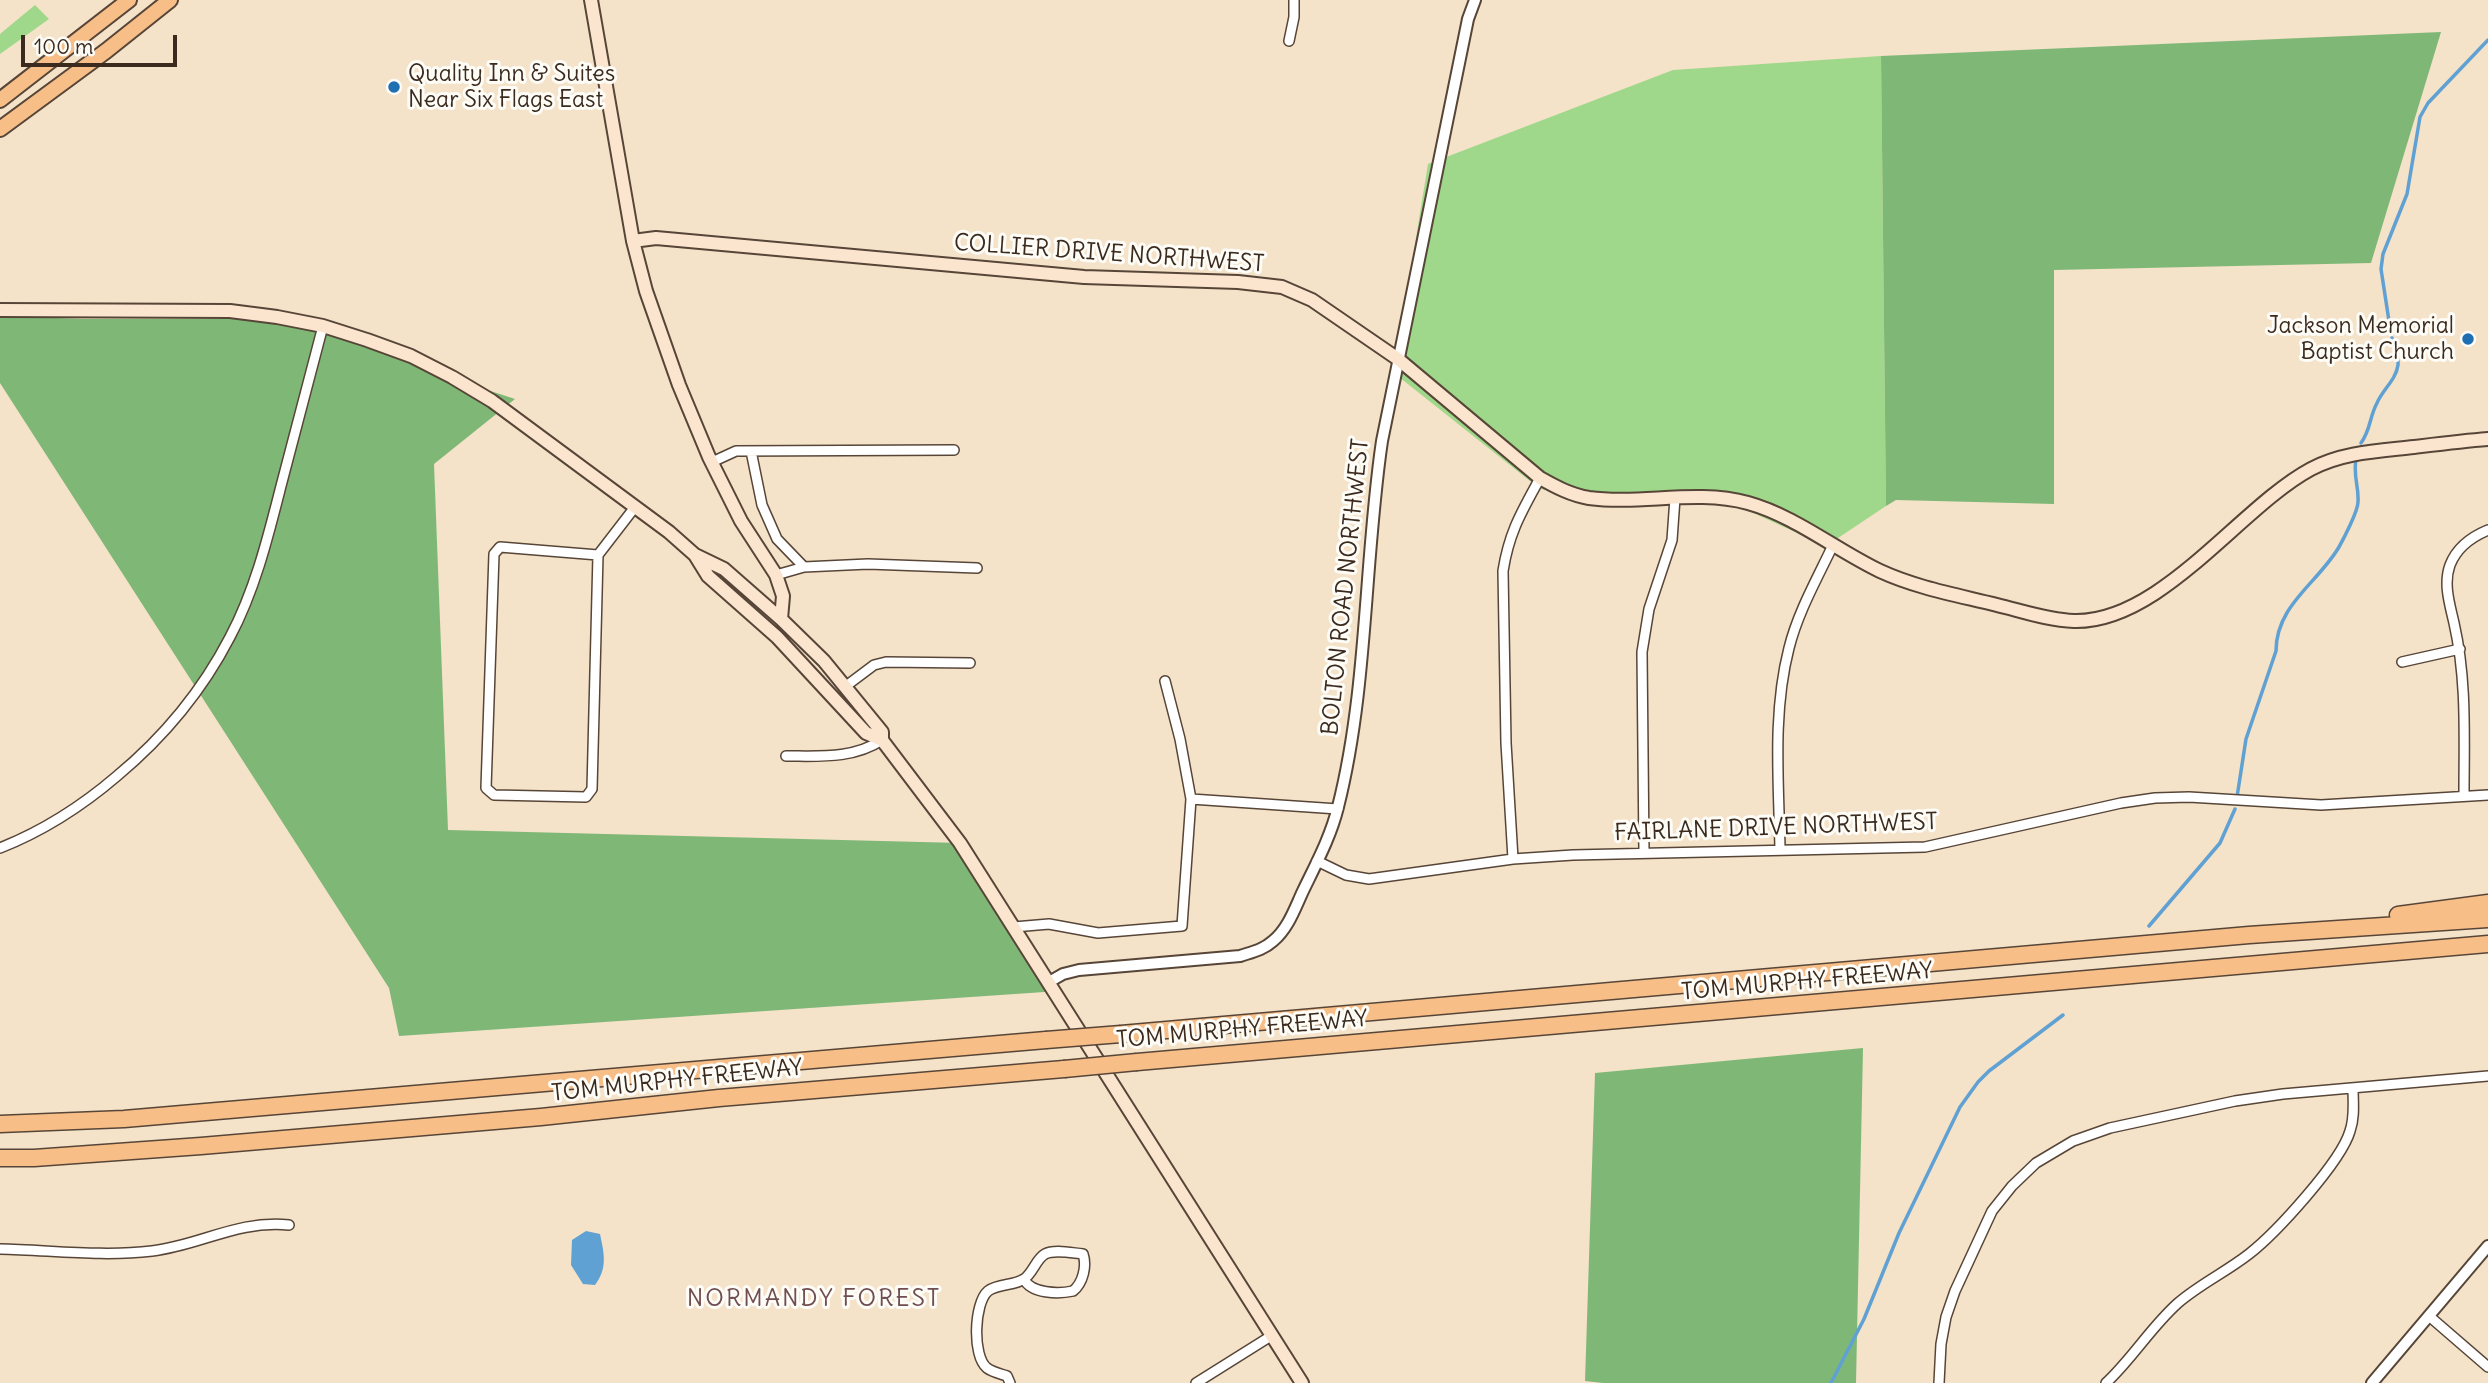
<!DOCTYPE html>
<html>
<head>
<meta charset="utf-8">
<style>
	body { margin:0 }
	#map { position:relative; width:2488px; height:1383px; overflow:hidden; background:#f4e2c9; font-family:Delius,sans-serif }
	canvas { display:block }
	.scale { position:absolute; left:21px; top:35px; width:156px; height:32px; box-sizing:border-box; border:4px solid #3b2a1e; border-top:0; padding-left:9px; font-size:21px; line-height:24px; white-space:nowrap; color:#3b2a1e; -webkit-text-stroke:5px #fdfcf7; paint-order:stroke }
</style>
</head>
<body>
<div id="map">
<canvas width="2488" height="1383"></canvas>
<div class="scale">100 m</div>
</div>
<script>
const g = document.querySelector('canvas').getContext('2d');
g.lineJoin = 'round';
function fill(path, color) { g.fillStyle = color; g.fill(path, 'evenodd'); }
function strokePath(path, color, width, dash) { g.strokeStyle = color; g.lineWidth = width; g.lineCap = dash ? 'butt' : 'round'; g.setLineDash(dash || []); g.stroke(path); }
function label(font, color, halo, rows, align = 'center') {
  g.font = font + ' Delius,sans-serif'; g.lineWidth = 6; g.setLineDash([]); g.textBaseline = 'middle'; g.strokeStyle = halo; g.fillStyle = color; for (const [text, x, y, turn = 0] of rows) {
    g.save(); g.translate(x, y); g.rotate((+turn || 0) * Math.PI / 180); g.textAlign = isNaN(turn) ? turn : align; if (halo) g.strokeText(text, 0, 0); g.fillText(text, 0, 0); g.restore();
  }
}
fill(new Path2D(`
	M35 5 49 19 0 54V34Z
	M1881 56 1886 506 1826 546 1727 501H1651L1540 489 1394 373 1428 164 1673 70Z`), '#9fd88a');
fill(new Path2D(`
	M2441 32 2371 263 2054 270V504L1896 500 1886 506 1881 56Z
	M0 316 84 319H248L358 336 463 382 515 399 434 464 448 830 960 843 1059 991 399 1036 389 988 0 383Z
	M1863 1048 1856 1383H1603L1585 1381 1595 1073Z`), '#7fb876');
fill(new Path2D(`
	M586 1231 600 1234C604 1253 608 1268 595 1285L583 1284 571 1265 572 1240Z`), '#60a1d3');
strokePath(new Path2D(`
	M2389 321 2381 269 2383 254 2407 194 2420 117 2428 103 2488 40
	M2361 443C2371 429 2369 418 2377 403 2383 389 2396 380 2398 365 2399 357 2394 346 2392 338
	M2237 797 2246 739 2276 651C2276 605 2318 583 2339 547 2344 538 2358 511 2358 502 2359 485 2353 478 2356 459
	M2149 926 2220 843 2235 809
	M1831 1383 1864 1319 1899 1233 1960 1107 1978 1082 1989 1071 2063 1015`), '#60a1d3', 3.5);
const minor = new Path2D(`
	M1289 41 1294 17V0
	M751 451 762 505 777 539 804 567
	M712 462 736 451 954 450
	M598 555 500 547 494 554 486 788 494 795 586 797 592 789 598 555 635 507
	M776 575 804 567 868 564 977 568
	M2402 662 2460 649
	M846 686 874 665 886 662 970 663
	M786 756C820 756 853 759 882 740
	M2464 795C2464 737 2467 680 2454 623 2450 605 2443 584 2450 565 2457 547 2471 537 2488 530
	M1191 799 1338 809
	M0 848C43 831 82 806 117 776 164 737 202 691 230 637 255 590 268 537 281 486 295 433 309 380 323 326
	M1780 850C1779 784 1772 714 1789 648 1798 612 1817 579 1833 545
	M1644 853 1642 652 1649 609 1672 540 1675 498
	M1513 859 1506 743 1503 571C1509 532 1522 511 1540 478
	M1317 861 1346 875 1369 879 1513 859 1573 855 1925 847 2121 803 2155 798 2189 797 2321 805 2488 795
	M1014 927 1049 924 1098 933 1182 926 1191 799 1180 739 1165 681
	M0 1249C50 1250 102 1257 152 1251 202 1245 236 1220 289 1225
	M2429 1316 2488 1367
	M1010 1383 1007 1376C1001 1374 992 1372 987 1368 972 1356 974 1303 988 1291 999 1283 1014 1286 1024 1279 1033 1273 1036 1259 1045 1254 1054 1249 1072 1253 1083 1254 1087 1266 1083 1283 1073 1291 1059 1294 1031 1294 1024 1279
	M1196 1383 1271 1336
	M1939 1383 1941 1344 1946 1317 1955 1291 1992 1211 2012 1186 2036 1163 2073 1141 2110 1128 2235 1101 2283 1094 2488 1076
	M2106 1383C2132 1359 2151 1327 2178 1303 2200 1284 2226 1272 2249 1254 2276 1233 2341 1162 2350 1131 2355 1117 2353 1102 2353 1088`);
const tertiary = new Path2D(`
	M1049 982 1063 974 1079 970 1240 956C1252 952 1263 950 1273 941 1288 929 1295 908 1303 891 1316 864 1331 836 1338 807 1368 688 1364 562 1382 441L1468 19 1475 0
	M2372 1383 2488 1246`);
const secondary = new Path2D(`
	M591 0 633 241 646 291 679 385 709 457 741 521 776 575 783 596 781 619
	M633 241 656 238 1084 277 1238 282 1282 287 1312 300 1398 359 1540 478C1556 487 1571 495 1589 498 1641 505 1696 489 1748 503 1795 516 1836 550 1880 571 1917 588 1957 595 1997 605 2022 611 2048 620 2074 621 2161 623 2240 507 2311 469 2343 452 2379 451 2414 447 2439 444 2463 441 2488 439
	M0 310 230 311 277 317 323 326 367 340 411 356 452 377 492 401 669 532 695 555 724 569 781 619 824 661 882 732V740
	M695 555 708 576 777 637 866 733 882 740 960 843 1302 1383`);
const primary = new Path2D(`
	M0 100 129 0
	M0 129 106 51 170 0`);
const motorway = new Path2D(`
	M2398 915 2488 903
	M1121 1034 2249 935 2488 919
	M1137 1062 2488 944
	M0 1124 124 1119 217 1111 1046 1040
	M0 1158H34L201 1146 541 1117 719 1098 1064 1069`);
strokePath(minor, '#574638', 12);
strokePath(tertiary, '#574638', 14);
strokePath(secondary, '#574638', 16);
strokePath(primary, '#574638', 18);
strokePath(motorway, '#574638', 19);
strokePath(minor, '#fff', 9);
strokePath(tertiary, '#fff', 10);
strokePath(secondary, '#fce5cf', 12);
strokePath(primary, '#f7be88', 14);
strokePath(motorway, '#f7be88', 16);
const motorwayBridge = new Path2D(`
	M1046 1040 1121 1034
	M1064 1069 1137 1062`);
strokePath(motorwayBridge, '#574638', 19, []);
strokePath(motorwayBridge, '#f7be88', 16);
for (const [x, y, r, color] of [
	[394,87,7,"#1f6fb2"],
	[2468,339,7,"#1f6fb2"]
]) { const dot = new Path2D(); dot.arc(x, y, r, 0, 2 * Math.PI); g.fillStyle = color; g.fill(dot); strokePath(dot, '#fdfcf7', 2.5); }
label('23px', '#3b2a1e', '#fdfcf7', [
	["Quality Inn & Suites",408,74],
	["Near Six Flags East",408,100],
	["Jackson Memorial",2454,326,"right"],
	["Baptist Church",2454,352,"right"]
], 'left');
label('23px', '#3b2a1e', '#fdfcf7', [
	["COLLIER DRIVE NORTHWEST",1109,254,4],
	["BOLTON ROAD NORTHWEST",1346,587,-84],
	["FAIRLANE DRIVE NORTHWEST",1776,828,-2],
	["TOM MURPHY FREEWAY",1807,982,-5],
	["TOM MURPHY FREEWAY",1242,1030,-5],
	["TOM MURPHY FREEWAY",677,1081,-6]
]);
g.letterSpacing = '2px';
label('24px', '#704d50', '#fdfcf7', [
	["NORMANDY FOREST",814,1299]
]);
g.letterSpacing = '0px';
</script>
</body>
</html>
